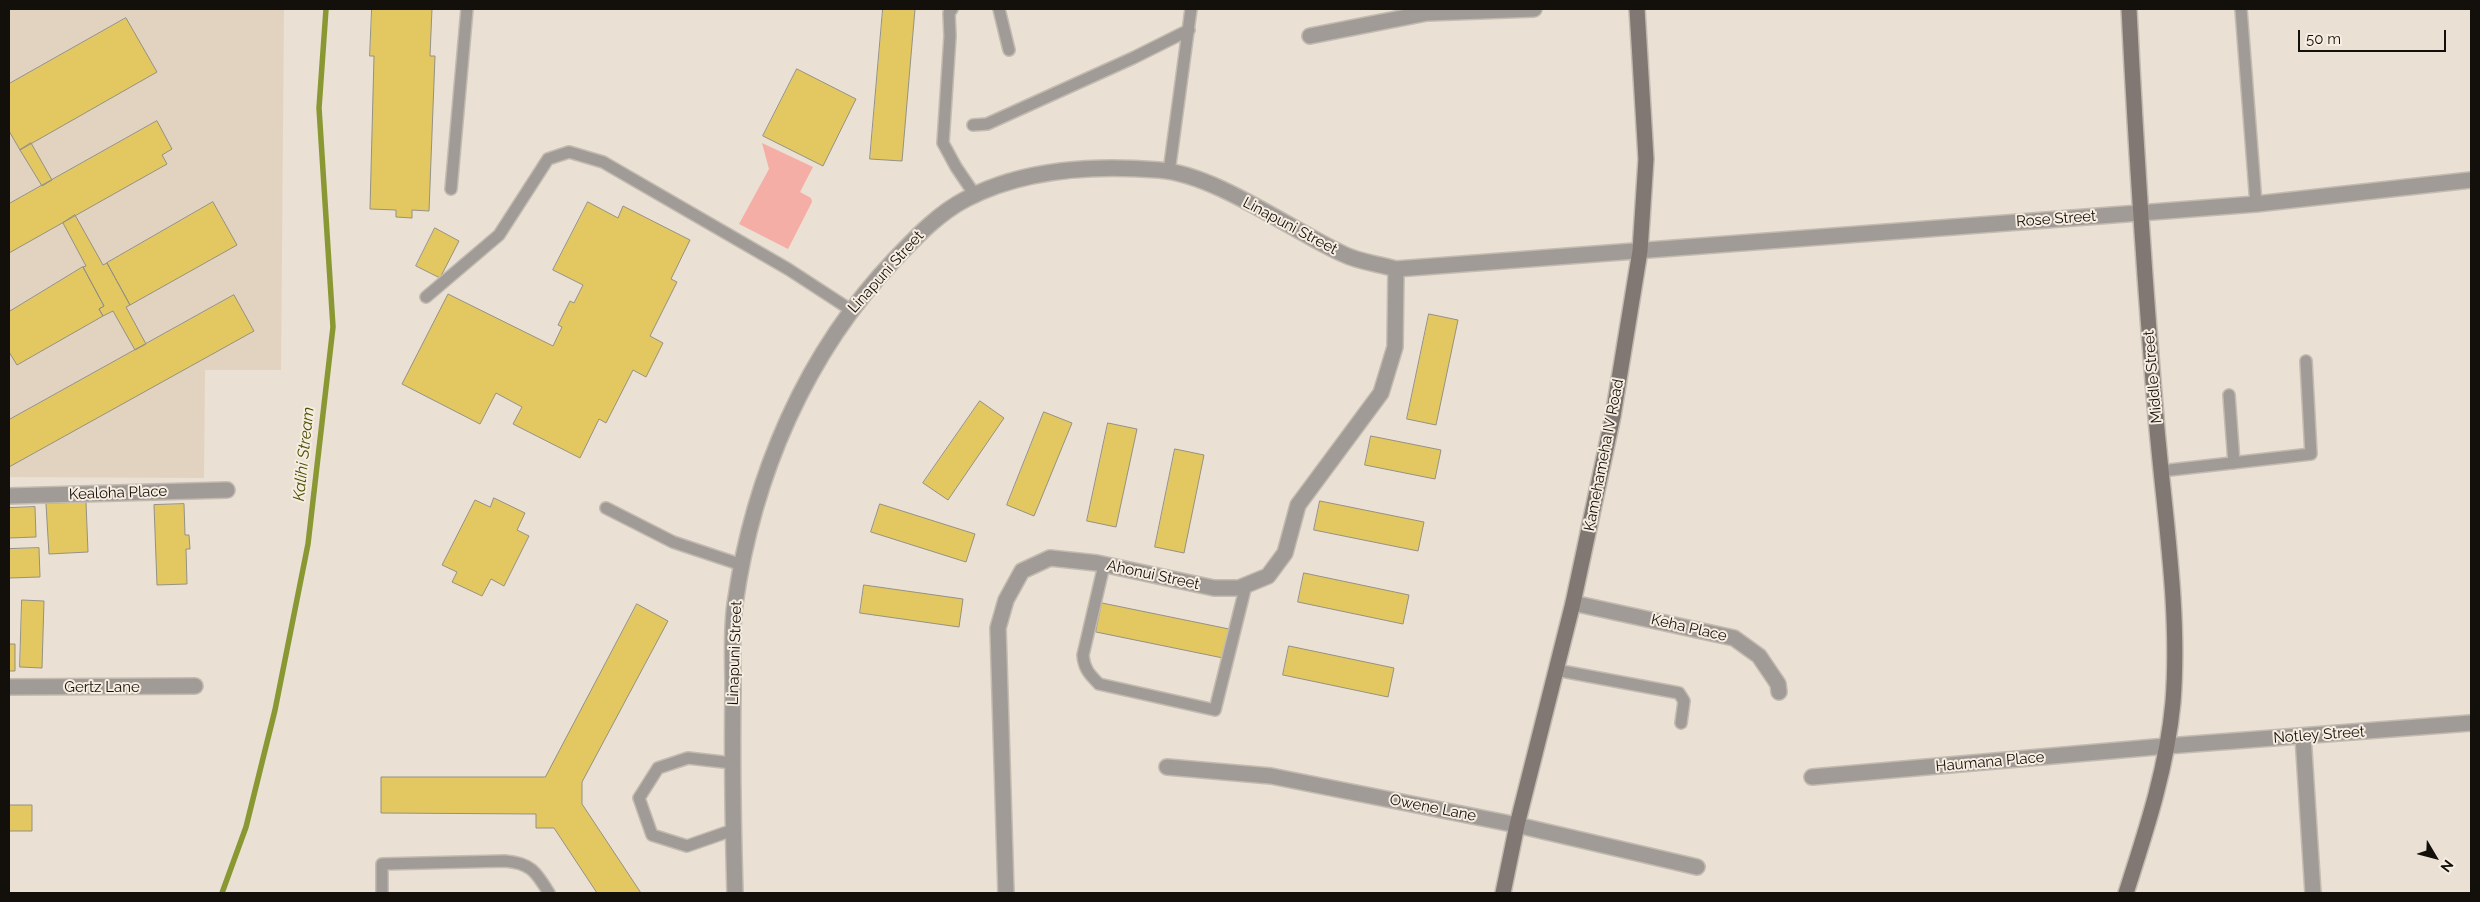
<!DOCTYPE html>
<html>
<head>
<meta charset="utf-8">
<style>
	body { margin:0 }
	#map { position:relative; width:2480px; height:902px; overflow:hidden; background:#eae0d4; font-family:Raleway,sans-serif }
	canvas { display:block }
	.frame { position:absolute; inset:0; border:10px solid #13100c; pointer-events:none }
	.north { position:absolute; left:2410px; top:832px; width:50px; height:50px; -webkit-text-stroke:4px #f7ede1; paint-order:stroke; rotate:127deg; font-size:14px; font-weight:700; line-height:20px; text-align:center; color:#13100c }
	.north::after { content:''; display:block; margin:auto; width:18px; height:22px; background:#13100c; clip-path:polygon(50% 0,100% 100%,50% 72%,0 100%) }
	.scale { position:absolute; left:2298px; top:30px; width:148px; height:22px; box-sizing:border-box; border:2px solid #13100c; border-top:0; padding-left:6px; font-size:15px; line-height:18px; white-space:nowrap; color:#13100c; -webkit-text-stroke:4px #f7ede1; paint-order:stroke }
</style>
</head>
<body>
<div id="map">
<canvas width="2480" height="902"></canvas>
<div class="frame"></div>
<div class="north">N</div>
<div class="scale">50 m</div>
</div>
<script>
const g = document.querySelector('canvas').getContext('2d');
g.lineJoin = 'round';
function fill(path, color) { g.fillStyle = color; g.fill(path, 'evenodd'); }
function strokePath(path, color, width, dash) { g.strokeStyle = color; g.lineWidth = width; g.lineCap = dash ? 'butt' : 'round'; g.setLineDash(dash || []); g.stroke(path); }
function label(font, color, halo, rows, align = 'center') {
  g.font = font + ' Raleway,sans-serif'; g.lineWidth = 4; g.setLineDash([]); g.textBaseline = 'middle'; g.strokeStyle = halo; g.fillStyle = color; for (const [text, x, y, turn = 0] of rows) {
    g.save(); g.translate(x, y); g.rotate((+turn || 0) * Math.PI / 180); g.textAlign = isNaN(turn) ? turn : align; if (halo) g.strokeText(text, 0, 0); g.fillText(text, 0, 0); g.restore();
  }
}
fill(new Path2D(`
	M9 9H284L281 370H205L204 478 9 477Z`), '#e2d3c1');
fill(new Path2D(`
	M762 143 813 167 800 192 811 198 812 202 788 249 739 224 769 169Z`), '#f5aea5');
strokePath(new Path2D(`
	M222 893 246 827 275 710 308 544 333 327 319 108 326 9`), '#899832', 5.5);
const building = new Path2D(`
	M372 9H432L430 56H435L429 211 412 210V218L396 217V210L370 209 374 56H370Z
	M883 9H915L902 161 870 159Z
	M126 18 157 72 20 150 9 131V84Z
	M797 69 856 99 823 166 763 136Z
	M157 121 172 149 162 155 167 164 9 253V204Z
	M31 143 52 180 42 186 20 150Z
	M213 202 237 245 130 305 107 263Z
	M588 202 618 218 623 206 690 240 671 279 677 282 650 336 663 343 646 377 633 370 606 423 599 419 580 458 513 424 522 407 496 393 480 424 402 384 448 294 553 346 562 327 558 325 570 301 574 303 583 285 553 270Z
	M75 215 103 265 107 263 130 305 126 307 146 344 135 350 113 311 103 316 99 309 104 306 83 267 86 266 63 223Z
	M435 228 459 241 440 278 416 266Z
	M83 267 104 306 99 309 103 316 17 365 9 352V312Z
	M234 295 254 331 9 467V420Z
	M1429 314 1458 320 1436 425 1407 419Z
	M980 401 1004 418 948 500 923 483Z
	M1044 412 1072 423 1034 516 1007 505Z
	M1108 423 1137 429 1116 527 1087 521Z
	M1371 436 1441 450 1435 479 1365 465Z
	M1175 449 1204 455 1184 553 1155 547Z
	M494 498 525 513 517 530 529 536 504 586 491 579 482 596 452 582 457 572 442 565 475 500 490 507Z
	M1320 501 1424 522 1418 551 1314 530Z
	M86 502 88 552 49 554 46 504Z
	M184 504 185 535H189L190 549H186L187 584 157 585 154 505Z
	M880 504 975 534 966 562 871 532Z
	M35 507 36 537 9 538V508Z
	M39 548 40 577 9 578V549Z
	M1304 573 1409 595 1403 624 1298 602Z
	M864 585 963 599 959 627 860 613Z
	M22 600 44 601 42 668 20 667Z
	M1102 603 1229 629 1223 658 1096 632Z
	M637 604 668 621 582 782V804L641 893H597L554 828H536V814L381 813V777H545Z
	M9 644H15V671H9Z
	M1289 646 1394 668 1388 697 1283 675Z
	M9 805H32V831H9Z`);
fill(building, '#e3c861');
strokePath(building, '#949183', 1);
const lane = new Path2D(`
	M952 9 949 13 950 36 943 143 956 167 975 195
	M999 9 1009 50
	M2241 9 2256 204
	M973 125 987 124 1133 58 1189 30
	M1169 172 1191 9
	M451 189 467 9
	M426 297 499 235 548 159 569 152 603 162 788 269 851 310
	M2229 395 2234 463
	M2161 471 2311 454 2306 361
	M606 508 673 542 742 565
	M1104 565 1083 655C1084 669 1090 675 1099 684L1215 710 1246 585
	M1556 670 1679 693 1684 701 1681 723
	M732 763 688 758 658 768 639 798 652 835 687 846 733 830
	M382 893V864L505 861C531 863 536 872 549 893`);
const street = new Path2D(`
	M1310 36 1427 13 1534 9
	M9 496 227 490
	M1573 603 1734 638 1759 656 1778 684 1779 692
	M9 687 195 686
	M2303 736 2313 893
	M1167 767 1271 776 1517 825 1697 867
	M1812 777 2167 746 2471 723
	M735 893C733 825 732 758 733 690 733 662 731 632 735 604 753 476 806 352 896 258 917 236 939 213 966 199 1025 168 1095 165 1159 170 1215 174 1291 230 1343 254 1359 262 1379 264 1396 269L2139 213 2256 204 2471 180
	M1006 893 998 628 1006 600 1022 571 1050 558 1097 563 1214 588H1239L1268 576 1285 553 1298 505 1381 393 1395 347 1396 269`);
const secondary = new Path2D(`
	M1503 893 1517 825 1573 603 1613 416 1640 251 1646 159 1637 9
	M2126 893C2146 831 2167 768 2173 702 2180 612 2165 519 2157 429 2145 289 2136 149 2129 9`);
strokePath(lane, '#c3bbb0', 14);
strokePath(street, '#c3bbb0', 18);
strokePath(secondary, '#c3bbb0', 18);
strokePath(lane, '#a19b97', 11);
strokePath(street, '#a19b97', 15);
strokePath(secondary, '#817874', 15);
label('15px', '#13100c', '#f7ede1', [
	["Rose Street",2056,219,-4],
	["Linapuni Street",1290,226,28],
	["Linapuni Street",886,272,-48],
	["Middle Street",2153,377,-95],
	["Kamehameha IV Road",1604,455,-79],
	["Kealoha Place",118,493,-2],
	["Ahonui Street",1153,575,12],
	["Keha Place",1689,628,13],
	["Linapuni Street",735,653,-88],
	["Gertz Lane",102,687],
	["Notley Street",2319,735,-4],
	["Haumana Place",1990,762,-5],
	["Owene Lane",1433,808,11]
]);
label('italic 16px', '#475001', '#f7ede1', [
	["Kalihi Stream",304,454,-84]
]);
</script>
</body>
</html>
